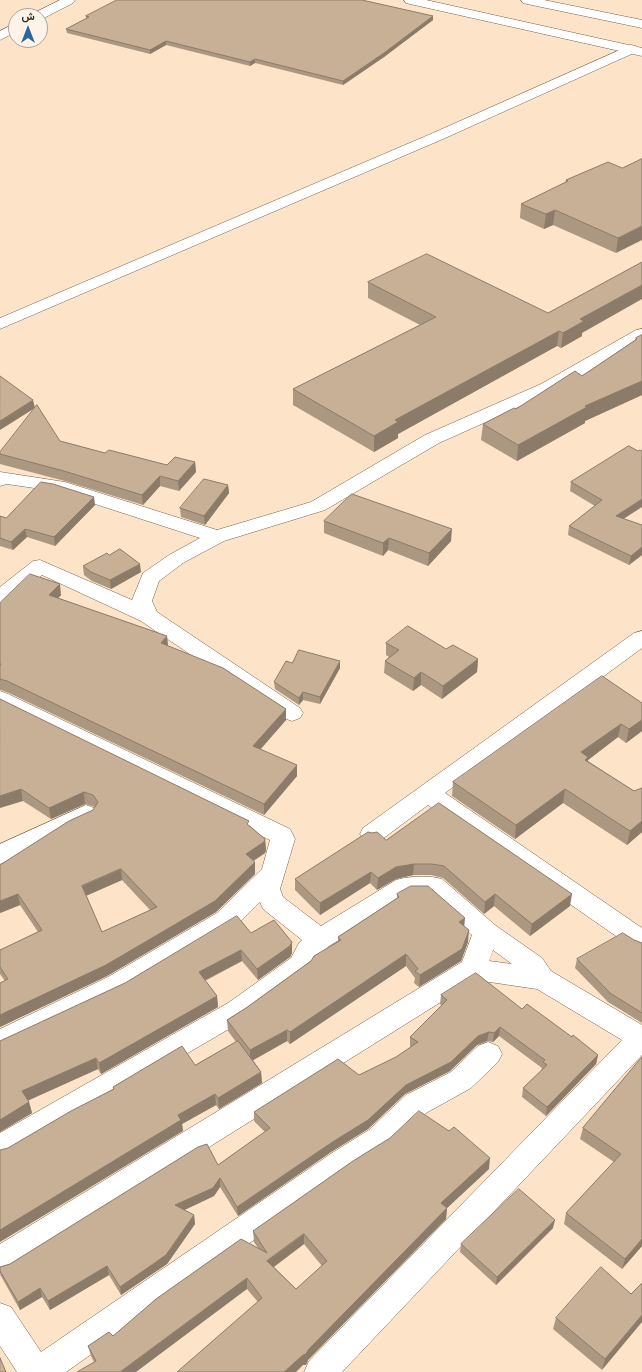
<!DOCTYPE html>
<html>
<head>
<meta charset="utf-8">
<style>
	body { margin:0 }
	#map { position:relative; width:642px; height:1372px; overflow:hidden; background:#fde3c8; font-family:Karla,Vazirmatn,sans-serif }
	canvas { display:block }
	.north { position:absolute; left:8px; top:8px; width:40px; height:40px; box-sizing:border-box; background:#fef3e9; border:1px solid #aea399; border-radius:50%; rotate:0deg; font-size:11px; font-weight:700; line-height:16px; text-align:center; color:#352c21 }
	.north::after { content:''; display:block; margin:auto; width:14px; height:18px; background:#2b679e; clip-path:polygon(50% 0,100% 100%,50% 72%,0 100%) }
</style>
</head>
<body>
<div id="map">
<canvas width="642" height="1372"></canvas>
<div class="north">ش</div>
</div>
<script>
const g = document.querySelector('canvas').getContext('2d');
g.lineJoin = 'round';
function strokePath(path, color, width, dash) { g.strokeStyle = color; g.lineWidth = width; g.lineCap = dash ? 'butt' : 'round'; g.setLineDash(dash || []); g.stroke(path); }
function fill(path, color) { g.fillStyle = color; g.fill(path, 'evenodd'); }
const street = new Path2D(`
	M60 0H75L73 3 42 19H40V16H32L34 13Z
	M521 0H544L642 20V28L527 4 523 3Z
	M16 23V32L0 40V31Z
	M631 45 636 46 637 49 636 52 443 139 0 329V318L433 133Z
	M642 329V341L553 392 439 443 325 510 224 541 183 563 159 581 152 601 157 612 300 708 303 713 300 718 292 721 284 718 141 621 42 575 7 603 0 605V587L33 561 40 560 132 600 143 573 169 555 200 538 55 491 7 484 0 486V472L65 482 217 530 311 502 425 435 541 384 636 330Z
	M642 631V648L445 793 642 928V951L633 948 428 805 381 840 372 843 363 840 360 834 363 828 634 633Z
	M0 691 8 694 290 829 295 839 280 889 283 897 321 926 396 880C410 876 428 875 442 879L495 925 542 958 551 971 642 1025V1055L342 1372H304L309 1361 622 1040 537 989 476 980 11 1271 0 1275V1244L462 962 472 935 428 896H410L329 946 318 957 310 972 246 1019 10 1157 0 1161V1133L228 1003 291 958 299 943 302 940 263 909 260 902 235 927 126 993 0 1053V1029L108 977 217 913 262 869 270 840 0 708ZM493 950 512 964 489 961Z
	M86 805 94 808 98 814 94 820 0 864V844Z
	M488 1042 498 1046 502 1054 498 1062 471 1088 426 1113 389 1148 352 1171 66 1372H17L0 1346V1303L11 1307 41 1352 332 1153 369 1130 406 1095 451 1072 478 1046Z`);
const secondary = new Path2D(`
	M404 0H426L642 48V56L410 4 406 3Z`);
strokePath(street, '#78624a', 1);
strokePath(secondary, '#78624a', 1);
fill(street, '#fff');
fill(secondary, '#fff');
fill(new Path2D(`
	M86 16H433V20L384 57 343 85 255 63 250 66 166 45 150 54 67 33 66 29 86 19Z
	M642 159 616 253 553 225 544 229 520 218 521 204 565 183 566 180 622 168Z
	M368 282 582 333V336L561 348 557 346 398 434V438L374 452 293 405V389L420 325 368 298Z
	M642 335V395L585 421V423L517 461 481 440 483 424 582 376 635 340 636 338Z
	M60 441 105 453 167 465 195 462 196 472 179 491 160 486 143 505 65 481 0 464V452Z
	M629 446 624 519 642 525V555L629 565 568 535 569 526 595 506 570 491 571 482Z
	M228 485 229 493 205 525 181 517 180 508Z
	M95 505 55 546 27 537 13 550 0 546V516L6 518Z
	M324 521 451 541 428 566 388 550 383 556 324 533Z
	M83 566 141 572 111 589 92 581 84 575Z
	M61 595 58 598 167 636 168 646 286 720 260 749 297 776 264 815 9 693 1 690H0V603Z
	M386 643 446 649 478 659 477 672 442 699 421 685 413 691 384 673 385 661 389 657 386 655Z
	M292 663 340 668 320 704 303 700 299 705 275 689 274 682Z
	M0 699 250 826 265 839 266 850 265 853 253 861 255 874 216 912 107 976 0 1027V983L5 981 0 974V950L38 932 20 905 0 913 93 810 95 807 85 804 51 819 23 801ZM122 880 150 910 102 932 86 896Z
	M642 703V731L626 743 618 737 588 760V761L634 791 642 788V832L627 845 563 803 515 839 452 796 453 782Z
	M386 840 570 906 530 936 494 906 484 914 443 878 431 875H413L396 879 377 890 370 883 320 915 295 890V879Z
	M397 894 464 926 468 942 461 961 419 987 414 983 415 978 406 966 290 1044 287 1041 253 1060 261 1072 262 1083 219 1109 216 1105 182 1124 183 1131 8 1148 113 1089V1087L195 1065 236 1042 228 1031 227 1020 246 1008 338 941V937L397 898Z
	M251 933 292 942V953L290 957 258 980 242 961 205 981 217 996 218 1007 101 1074 98 1069 28 1100 29 1102 32 1113 0 1132V1041Z
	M634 940 642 943V1023L608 1002 575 968 577 959Z
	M441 995 522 1009 572 1037 598 1055 596 1064 546 1116 522 1097 523 1088 541 1071 542 1068 499 1036 493 1042 487 1041 477 1045 450 1071 405 1094 368 1129 331 1152 238 1216 220 1187 214 1196 184 1210 194 1215 195 1224 167 1264 121 1295 109 1275 50 1310 42 1297 20 1310 1 1276 0 1273V1267L10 1264 218 1165 265 1132 254 1121V1112L359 1075 396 1057 411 1047 410 1046V1037L442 1006 440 1004Z
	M642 1057V1246L622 1269 564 1224 566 1213 614 1162 580 1139 583 1128Z
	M489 1169 447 1208 446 1219 308 1360 306 1365H303L258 1302 247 1289 94 1362 91 1356 88 1346 113 1336 258 1248 254 1242 253 1231ZM304 1244 322 1266 296 1289 274 1267Z
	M553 1228 496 1285 460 1252 461 1244Z
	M631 1294 602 1370 553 1329 556 1318Z`), '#ac9781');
fill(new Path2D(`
	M433 16V20L384 57 343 85V81Z
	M166 41V45L150 54V50Z
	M255 59V63L250 66V62Z
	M555 210 553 225 544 229 546 214Z
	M642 226V240L616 253 618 238Z
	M642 285V299L582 333V336L561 348 563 333 580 319Z
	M559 331 557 346 398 434V438L374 452V436L395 420Z
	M642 381V395L585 421V423L517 461 518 445 585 406Z
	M33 400 35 408 0 430V421Z
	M195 462 196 472 179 491 178 481Z
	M160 476V486L143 505 142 495Z
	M228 485 229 493 205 525 204 516Z
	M94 497 95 505 55 546 54 537Z
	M642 499V507L614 525 616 516Z
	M25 529 27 537 13 550 11 542Z
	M452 529 451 541 428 566 429 553Z
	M389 538 388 550 383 556V543Z
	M642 547V555L629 565 631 556Z
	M140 564 141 572 111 589 110 580Z
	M60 584 61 595 50 606 49 595Z
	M167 636 168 647 161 643Z
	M478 659 477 672 442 699 443 686Z
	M340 661V668L320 704V697Z
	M421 672V685L413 691 414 678Z
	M303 692V700L299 705V698Z
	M286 709V720L253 758V746Z
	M642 720V731L626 743 629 729Z
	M621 724 618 737 588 760 586 771 581 752Z
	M297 765V776L264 815V804Z
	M21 789 23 801 0 808V796Z
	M565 789 563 803 515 839 516 825Z
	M84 792 85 804 51 819 49 808Z
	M642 821V832L627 845 630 831Z
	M265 839 266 850 265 853 246 866V854Z
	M255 862V874L216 912 107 976 0 1027V1015Z
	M414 864 413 875 396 879 377 890 378 878 396 867Z
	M121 869 122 880 83 897 82 886Z
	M371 872 370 883 320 915V903Z
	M18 894 20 905 0 913V901Z
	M495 894 494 906 484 914 485 902Z
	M572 894 570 906 530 936 532 924Z
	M465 918 464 929 459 922Z
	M469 930 468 942 461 961 419 987 420 975Z
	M292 942V953L290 957 258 980 257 969Z
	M241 950 242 961 199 983V972Z
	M406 954V966L290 1044V1032Z
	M217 996 218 1007 101 1074 99 1063Z
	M500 1027 499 1036 493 1042 494 1033Z
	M287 1030V1041L250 1062V1050Z
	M489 1032 487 1041 477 1045 450 1071 405 1094 368 1129 331 1152 238 1216 237 1207 406 1085 478 1036Z
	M598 1055 596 1064 546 1116 547 1107Z
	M96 1058 98 1069 25 1102 22 1091Z
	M261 1072 262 1083 219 1109 218 1098Z
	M215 1094 216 1105 182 1124 183 1131 0 1242V1230L178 1115Z
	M29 1102 32 1113 0 1132V1120Z
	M490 1158 489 1169 447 1208 446 1219 308 1360 306 1365H303L296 1372H284L308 1350 441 1203Z
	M220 1178V1187L214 1196 176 1214 175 1205Z
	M194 1215 195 1224 167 1264 121 1295 120 1287Z
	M555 1220 553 1228 496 1285 497 1277Z
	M304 1234V1244L268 1271 267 1261Z
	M642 1239V1246L622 1269 625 1259Z
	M107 1266 109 1275 50 1310 48 1301Z
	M247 1278V1289L136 1372H120Z
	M40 1288 42 1297 20 1310 18 1302Z
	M642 1315V1322L602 1370 605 1359Z`), '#8c7b69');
const building = new Path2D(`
	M117 0H362L433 16 384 53 343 81 255 59 250 62 166 41 150 50 66 29 89 17 86 16Z
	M642 159V226L618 238 555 210 546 214 521 204 568 181 566 180 608 162 622 168Z
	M427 254 548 313 642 262V285L580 319 584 321 563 333 559 331 395 420 398 422 374 436 293 389 436 317 368 282Z
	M642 335V381L585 406 587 407 518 445 483 424 514 408 516 409 575 371 582 376 637 339 636 338Z
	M0 376 33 400 0 421Z
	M37 405 60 441 105 453 109 450 167 465 175 457 195 462 178 481 160 476 142 495 64 471 0 454V452Z
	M629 446 638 451 640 450 642 451V499L616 516 642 525V547L631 556 569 526 602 500 571 482Z
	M204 479 228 485 204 516 180 508Z
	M41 482 53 484 94 497 54 537 25 529 11 542 0 538V516L6 518Z
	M352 494 452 529 429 553 389 538 383 543 324 521Z
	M120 549 140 564 110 580 91 572 83 566 107 553 109 555Z
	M30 574 60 584 49 595 167 636 161 643 223 668 286 709 253 746 297 765 264 804 7 681 0 679V666L1 664H0V603Z
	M408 626 446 649 453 645 478 659 443 686 421 672 414 678 385 661 399 650 386 643Z
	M299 650 340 661 320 697 303 692 299 698 274 682 286 661 292 663Z
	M602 676 642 703V720L629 729 621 724 581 752 588 757 585 760 634 791 642 788V821L630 831 565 789 516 825 453 782Z
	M0 699 249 821 247 824 265 839 264 842 246 854 255 862 215 901 106 965 0 1015V983L8 979 0 967V950L42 930 18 894 0 901V865L69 821 93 810 98 802 93 795 84 792 49 808 21 789 0 796ZM121 869 157 907 102 932 82 886Z
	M439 803 572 894 532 924 495 894 485 902 444 866 432 864H414L396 867 378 878 371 872 320 903 295 879 368 832 372 833 377 832 386 840Z
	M411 886H428L465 918 459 922 469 930 462 949 420 975 415 971 418 969 406 954 290 1032 287 1030 250 1050 227 1020 246 1008 311 961 314 956 341 940 338 937 399 897 397 894Z
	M237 916 251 933 274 920 292 942 290 946 257 969 241 950 199 972 217 996 99 1063 96 1058 22 1091 29 1102 0 1120V1041L125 983Z
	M623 933 634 940 642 943V1013L610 993 577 959Z
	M476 973 522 1009 527 1004 572 1037 573 1035 598 1055 547 1107 523 1088 547 1065 543 1062 545 1060 500 1027 494 1033 489 1032 478 1036 451 1062 406 1085 368 1120 331 1143 237 1207 220 1178 213 1188 175 1205 194 1215 166 1255 120 1287 107 1266 48 1301 40 1288 18 1302 0 1271V1267L10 1264 198 1147 207 1144 218 1165 270 1128 254 1112 338 1059 359 1075 396 1057 418 1042 410 1037 447 1000 441 995Z
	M238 1041 261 1072 218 1098 215 1094 178 1115 181 1120 0 1230V1150L8 1148 71 1111 114 1089 113 1087 182 1046 195 1065Z
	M642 1057V1239L625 1259 566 1213 621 1154 583 1128Z
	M419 1111 449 1131 454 1127 490 1158 441 1203 447 1208 308 1350 306 1354 303 1355 284 1372H177L262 1298 247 1278 120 1372H77L96 1361 88 1346 109 1332 113 1336 156 1299 241 1239 267 1253 253 1231 353 1161 390 1138ZM304 1234 327 1261 296 1289 267 1261Z
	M519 1189 555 1220 497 1277 461 1244Z
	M601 1267 631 1294 642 1283V1315L605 1359 556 1318Z
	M0 1358 6 1372H0Z`);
fill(building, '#c8b096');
strokePath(building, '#8c7b69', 1);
</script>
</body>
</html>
